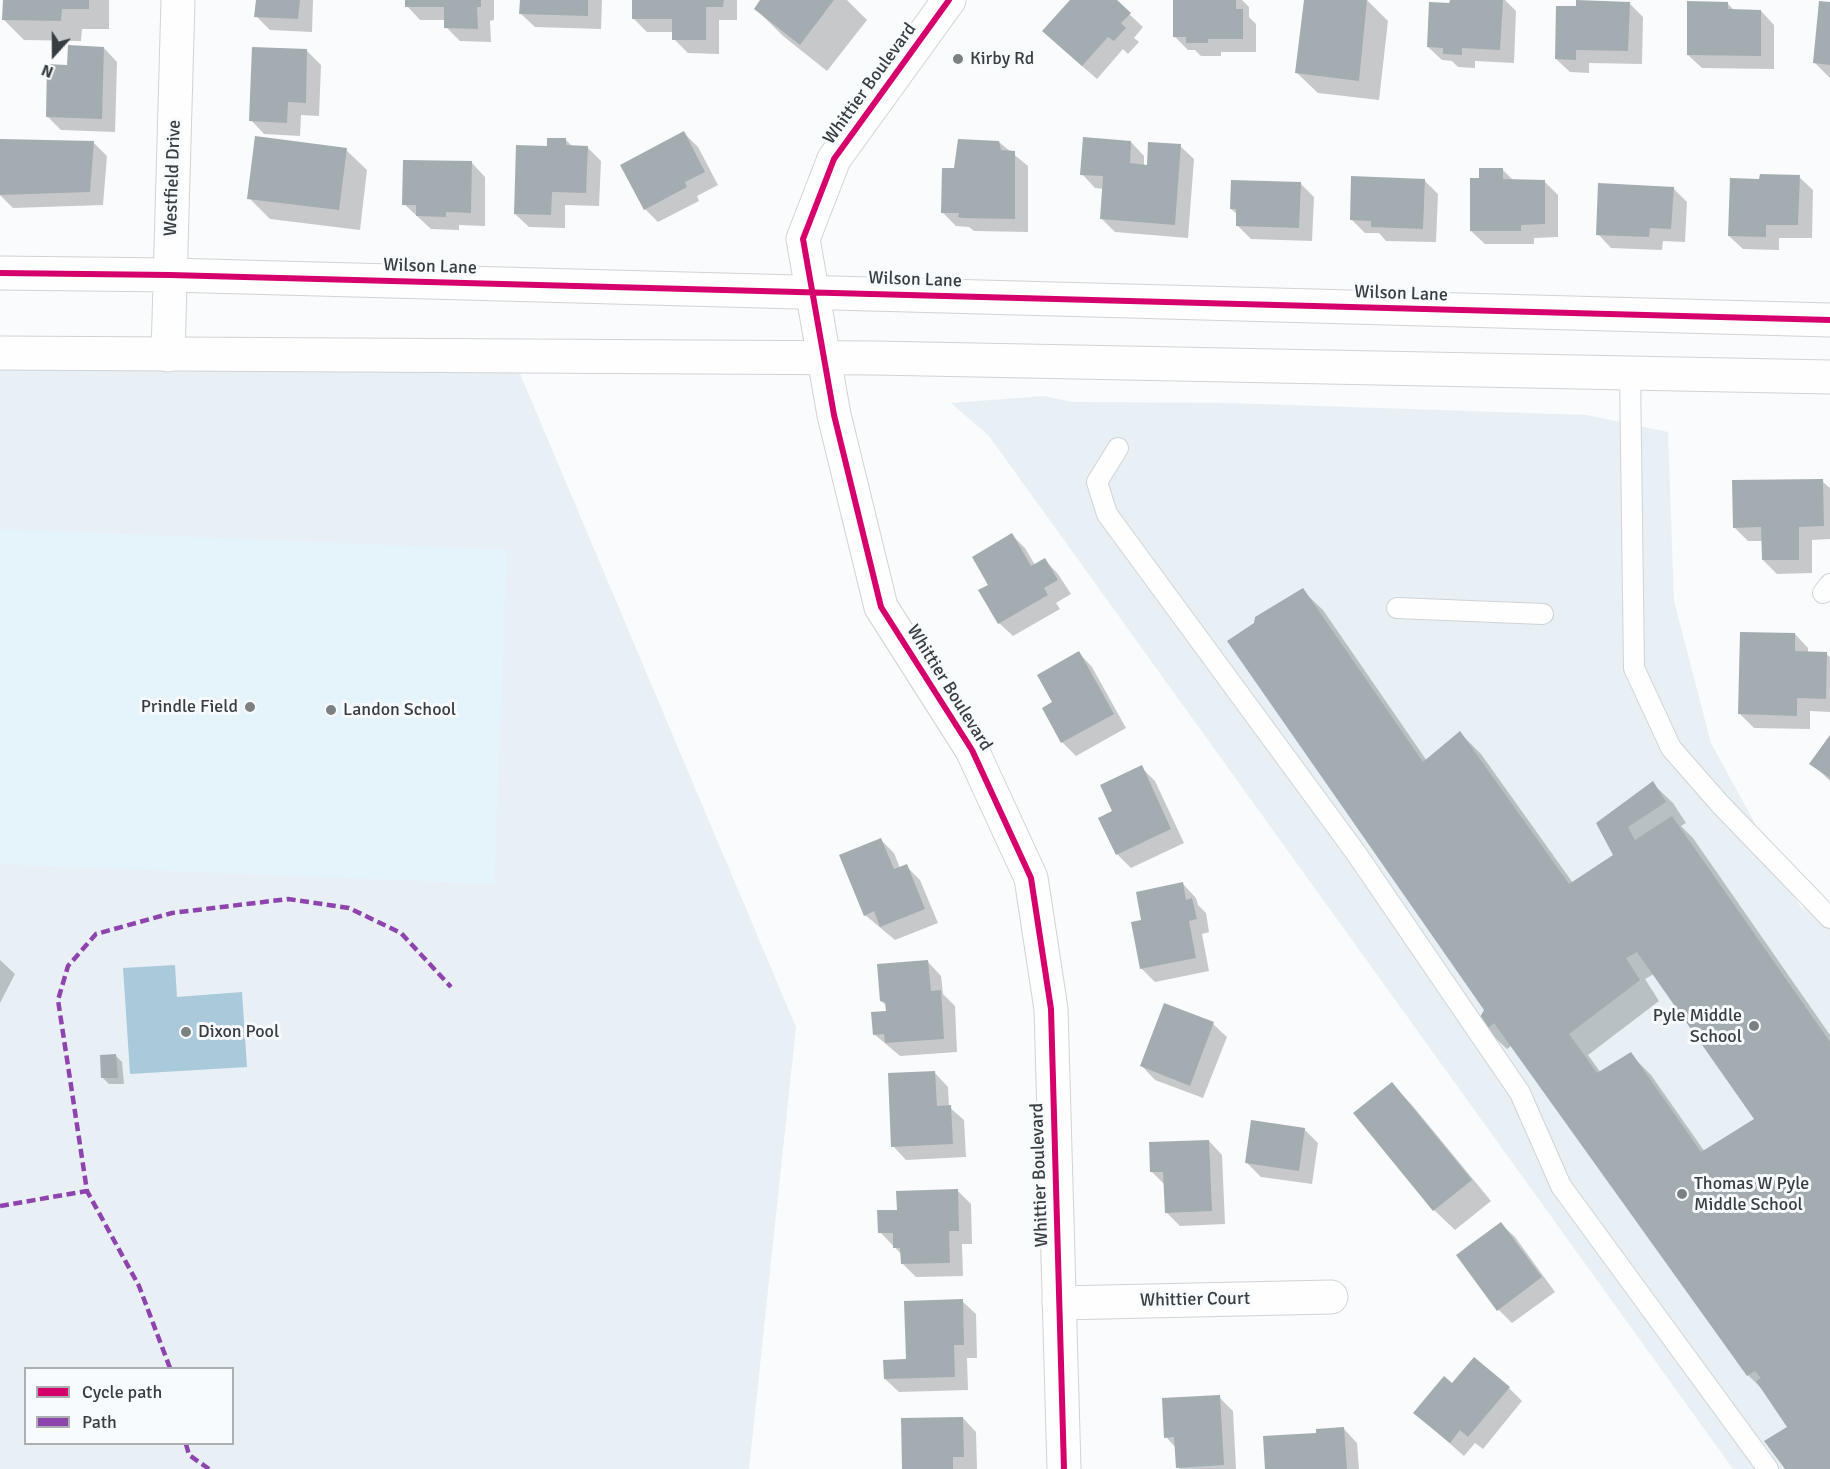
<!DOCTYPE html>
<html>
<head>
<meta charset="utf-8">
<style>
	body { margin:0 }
	#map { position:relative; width:1830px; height:1469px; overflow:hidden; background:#f9fbfc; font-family:Signika,sans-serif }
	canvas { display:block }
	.legend { position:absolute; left:24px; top:1367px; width:210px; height:78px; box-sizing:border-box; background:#f8fbfd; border:2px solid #abafb2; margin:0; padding:8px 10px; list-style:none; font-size:18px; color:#373d41 }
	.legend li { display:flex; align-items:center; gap:12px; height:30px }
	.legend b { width:30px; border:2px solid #abafb2 }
	.north { position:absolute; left:24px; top:24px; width:60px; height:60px; -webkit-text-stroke:4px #f8fbfd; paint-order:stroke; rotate:201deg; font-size:16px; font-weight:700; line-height:24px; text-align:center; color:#373d41 }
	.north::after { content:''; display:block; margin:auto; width:21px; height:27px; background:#373d41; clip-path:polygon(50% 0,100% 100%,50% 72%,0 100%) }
</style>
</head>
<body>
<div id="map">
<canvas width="1830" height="1469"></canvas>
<ul class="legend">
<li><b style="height:8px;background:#d6006c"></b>Cycle path</li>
<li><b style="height:8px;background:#8e44ad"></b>Path</li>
</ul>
<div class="north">N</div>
</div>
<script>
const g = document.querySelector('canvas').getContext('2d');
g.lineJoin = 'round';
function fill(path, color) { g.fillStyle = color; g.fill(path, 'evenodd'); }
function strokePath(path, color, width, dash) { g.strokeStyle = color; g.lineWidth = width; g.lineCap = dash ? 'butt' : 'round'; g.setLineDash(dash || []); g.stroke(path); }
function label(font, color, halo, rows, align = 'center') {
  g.font = font + ' Signika,sans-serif'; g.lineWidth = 6; g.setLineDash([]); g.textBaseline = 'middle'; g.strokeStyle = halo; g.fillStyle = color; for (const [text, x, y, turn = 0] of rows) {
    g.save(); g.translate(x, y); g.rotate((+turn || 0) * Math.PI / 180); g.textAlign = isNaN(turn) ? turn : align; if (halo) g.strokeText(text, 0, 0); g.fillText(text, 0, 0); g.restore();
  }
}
fill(new Path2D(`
	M0 353 513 357 796 1027 749 1469H0ZM26 1368H232V1444H26Z
	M1044 396 1073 402 1231 403 1587 415 1668 432 1674 601 1711 743 1800 906 1830 920V1469H1733L989 436 951 403Z`), '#e8f0f5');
fill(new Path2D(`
	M0 529 507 550 494 884 0 864Z`), '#e5f3fb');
fill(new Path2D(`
	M175 965 177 997 242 992 247 1067 130 1074 123 968Z`), '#aac9db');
fill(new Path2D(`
	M4 0H109V29H82L81 41 24 40 4 20Z
	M257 0H313L312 32 270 30 256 16Z
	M407 0H494V20L490 21 491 42 460 41 446 27V20H420L407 6Z
	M521 0H602L601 29 535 27 521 14Z
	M633 0H737V20H719V54L688 53 674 39V32H647L633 18Z
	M762 0H847L867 20 827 71 783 36 756 9Z
	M1072 0H1114L1143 27 1134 38 1139 42 1128 54 1123 49 1097 79 1058 45Z
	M1175 0H1242L1249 7V17L1256 24V52H1221V56H1201L1195 50H1188L1174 36Z
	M1305 0H1367L1388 21 1379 100 1318 93 1297 73Z
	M1451 0H1505L1516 11 1514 63 1475 61V68L1458 67 1452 61 1442 60 1428 47Z
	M1629 3 1643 17 1642 64 1589 63V73L1570 72 1556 59Z
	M1727 3 1735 11H1761L1774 25V69L1702 68 1688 55Z
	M1830 3V78L1815 63Z
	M104 48 117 62 115 132 61 130 47 116 68 67Z
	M307 51 321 65 319 116 301 115 300 136 264 134 251 120Z
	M684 133 698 147 718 185 697 196 699 201 658 222 645 209Z
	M566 140 573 147H587L601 161 599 206 565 205V228L529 227 515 214 548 147Z
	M0 141 93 142 107 156 103 205 13 208 0 195Z
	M999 142 1028 166V232L974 231 969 227 956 226 943 213 955 170Z
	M1131 142 1144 156V166H1148L1180 146 1194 159 1188 238 1115 232 1101 218 1103 189 1095 188 1082 174Z
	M346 150 367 170 360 230 270 219 249 198Z
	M472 163 485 177V226L459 225V230L431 229 404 204Z
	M1502 169 1514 181H1544L1558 195V237L1534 238V244H1485L1471 231 1480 179Z
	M1799 177 1813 190 1812 238H1779V250L1743 249 1729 236 1761 180Z
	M1424 180 1438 194 1436 242 1386 241 1379 233H1365L1351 219Z
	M1300 183 1314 197 1312 241 1251 239 1237 225 1238 215 1231 209Z
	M1673 188 1687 202 1685 242 1663 241 1662 250 1611 248 1598 234Z
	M1822 481 1830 488V539L1812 540V573L1777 574 1763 560V541H1748L1734 527Z
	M1012 535 1025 548 1035 565 1045 560 1058 574 1071 594 1056 603 1060 609 1013 636 999 623 990 585Z
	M1302 590 1323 610 1427 761 1460 733 1481 754 1573 883 1615 856 1597 824 1652 783 1673 803 1686 823 1681 826 1693 838 1830 1035V1469H1787L1789 1427 1765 1392 1748 1375 1512 1045 1507 1049 1486 1029V1010ZM1654 974 1756 1119 1705 1152 1651 1075 1630 1054 1601 1073 1588 1055 1659 1001 1645 979Z
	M1795 634 1808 648V653L1826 654 1830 657V712L1810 711V729L1754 728 1740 714Z
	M1079 653 1092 667 1126 728 1076 756 1062 742 1044 709 1055 703Z
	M1830 737V781L1811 763Z
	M1141 767 1155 781 1184 843 1131 868 1117 854 1114 811Z
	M880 839 894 853 900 868 906 866 920 880 938 923 895 940 865 915Z
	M1183 884 1196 898 1198 905 1206 913 1209 932 1202 934 1209 971 1155 982 1141 968 1143 921Z
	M0 960 15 974 0 1003Z
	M928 962 941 976 943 994 955 1006 957 1052 900 1056 874 1034 887 1013V1006L881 1001Z
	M1213 1024 1227 1037 1203 1098 1155 1080 1142 1066Z
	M116 1056 122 1062 124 1084H109L103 1078Z
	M935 1073 948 1087 949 1107 964 1120 966 1157 906 1160 893 1146Z
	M1392 1084 1412 1105 1491 1201 1455 1230 1434 1210Z
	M1304 1129 1318 1143 1312 1184 1261 1177 1247 1163Z
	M1209 1141 1222 1155 1225 1224 1180 1226 1166 1212 1165 1185 1151 1171Z
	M957 1190 971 1204 972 1244H962L963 1276 916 1277 902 1263V1255L880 1232 898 1211Z
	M1501 1224 1515 1237 1555 1292 1512 1323 1499 1310Z
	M962 1301 976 1314 977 1358H967L968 1390 899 1392 885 1379 908 1361Z
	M1452 1385 1509 1388 1522 1401 1483 1449 1475 1443 1464 1456 1415 1413Z
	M1219 1397 1233 1411 1236 1469H1179L1176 1448 1166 1437Z
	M963 1418 976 1432 977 1469H903Z
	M1344 1429 1357 1443 1359 1469H1267Z`), '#0003');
fill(new Path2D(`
	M3 0H89V9H62L61 21 2 20Z
	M256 0H300L298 19 254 17Z
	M405 0H481V7H477L478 29 444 28V7H405Z
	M520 0H588V16L519 14Z
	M632 0H724L723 7H706V40H672V19H632Z
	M760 0H834L800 45 754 9Z
	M1070 0H1117L1131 13 1121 23 1126 28 1114 41 1108 37 1082 66 1042 31Z
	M1173 0H1236V9H1243V39H1208V43H1186V37H1173Z
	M1304 0H1367L1359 81 1295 73Z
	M1450 0H1503L1500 50 1462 48V55L1443 54V48L1427 47 1429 2 1449 3Z
	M1576 0 1630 2 1628 51 1576 50V60L1555 59 1556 6H1576Z
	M1687 1 1728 2V9L1761 10V56L1687 55Z
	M1819 1 1830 2V65L1813 63Z
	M68 45 104 47 102 119 46 117 47 64 67 65Z
	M252 47 307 49 306 103 288 102 287 123 249 121Z
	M684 131 705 172 685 182 687 187 644 210 620 165Z
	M255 136 347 148 339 210 247 199Z
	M1083 137 1131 141 1130 163 1147 165 1148 142 1181 144 1175 225 1100 219 1103 176 1080 175Z
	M547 138H566V145L588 146 586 193 552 192 551 215 514 214 516 145 547 146Z
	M0 139 94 141 90 192 0 195Z
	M958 139 999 141 1001 150 1015 151V219L962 218 958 217 959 213H941L942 168H954Z
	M403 160 472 161 471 213 446 212V217L416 216V205H402Z
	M1479 168H1503V179L1545 180V224L1521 225V231H1470V178H1479Z
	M1760 174 1800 175 1798 225H1766V237L1728 236 1730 178 1759 179Z
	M1351 176 1425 179 1423 229 1371 227V221L1350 220Z
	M1231 180 1301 182 1299 228 1236 226V209H1230Z
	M1598 183 1674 187 1671 229 1650 228 1649 237 1596 235Z
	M1823 479 1824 526 1799 527V560H1762L1761 527 1733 528 1732 480Z
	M1012 533 1031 566 1045 558 1058 580 1044 588 1048 595 998 624 978 590 988 585 972 557Z
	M1303 588 1423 762 1460 731 1569 884 1613 855 1596 823 1653 781 1666 802 1628 827 1635 840 1672 816 1830 1042V1469H1785L1764 1441 1787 1427 1756 1381 1761 1378 1755 1371 1747 1376 1494 1023 1485 1030 1478 1021 1484 1010 1227 641 1254 623 1255 617ZM1637 952 1754 1119 1701 1152 1631 1052 1597 1073 1569 1034 1640 980 1626 958Z
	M1740 632 1795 633V651L1827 652 1826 699 1797 698V716L1738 714Z
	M1079 651 1114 714 1061 743 1042 708 1052 702 1037 675Z
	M1830 735V778L1809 764Z
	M1142 765 1171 829 1116 855 1098 818 1112 811 1100 785Z
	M881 838 894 869 907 864 925 909 880 927 874 911 864 916 839 855Z
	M1183 882 1186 900 1192 898 1197 919 1189 921 1196 958 1140 969 1131 922 1141 920 1136 892Z
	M928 960 931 991 941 990 944 1039 885 1043 884 1034 873 1035 871 1012 886 1011 885 1002 880 1001 877 964Z
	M1164 1003 1214 1022 1190 1086 1140 1066Z
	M116 1054 118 1078H101L100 1055Z
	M935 1071 937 1106 951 1105 953 1144 891 1147 888 1073Z
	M1392 1082 1472 1180 1433 1211 1353 1113Z
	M1251 1120 1305 1128 1299 1171 1245 1163Z
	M1209 1140 1212 1211 1165 1213 1163 1172H1150L1149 1142Z
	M958 1189 959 1231H949L950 1263 901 1264 900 1248H893V1233H878L877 1210H897L896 1191Z
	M1501 1222 1542 1277 1497 1311 1456 1255Z
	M963 1299 964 1345H954L955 1377 884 1379 883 1360 906 1359 904 1301Z
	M1474 1357 1510 1387 1468 1437 1460 1430 1450 1443 1413 1413 1444 1376 1452 1383Z
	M1220 1395 1224 1465 1176 1468 1174 1437 1164 1438 1162 1398Z
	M963 1417 964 1457H953V1469H902L901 1418Z
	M1344 1427 1347 1469H1265L1263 1436 1316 1433V1429Z`), '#a3acb1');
const service = new Path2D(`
	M1630 372 1634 668 1671 748 1720 804 1830 918
	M1118 448 1097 482 1107 514 1356 853 1520 1093 1561 1186 1768 1469
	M1823 593 1830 584
	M1397 608 1543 614`);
const minor = new Path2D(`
	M0 273 170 275 1830 320
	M168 355 178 0
	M1059 1303 1331 1297`);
const tertiary = new Path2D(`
	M949 0 834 159 803 239 834 415 881 607 972 750 1031 878 1051 1009 1064 1469`);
const secondary = new Path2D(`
	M0 353 875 358 1830 377`);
strokePath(service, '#d0d3d6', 22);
strokePath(minor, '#d0d3d6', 35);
strokePath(tertiary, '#d0d3d6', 35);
strokePath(secondary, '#d0d3d6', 35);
strokePath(service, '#fefeff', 20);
strokePath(minor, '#fefeff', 33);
strokePath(tertiary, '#fefeff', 33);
strokePath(secondary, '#fefeff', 33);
strokePath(new Path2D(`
	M0 1206 87 1191
	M170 1368 139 1286 87 1191 58 1000 68 966 96 934 172 913 288 899 349 908 401 933 451 987
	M186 1444 189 1455 209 1469`), '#8e44ad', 4.5, [9, 4.5]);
strokePath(new Path2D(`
	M949 0 834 159 803 239 834 415 881 607 972 750 1031 878 1051 1009 1064 1469
	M0 273 170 275 1830 320`), '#d6006c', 6);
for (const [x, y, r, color] of [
	[958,59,6,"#7b8082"],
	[250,707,6,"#7b8082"],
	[331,710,6,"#7b8082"],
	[1754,1026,6,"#7b8082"],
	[186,1032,6,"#7b8082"],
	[1682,1194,6,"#7b8082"]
]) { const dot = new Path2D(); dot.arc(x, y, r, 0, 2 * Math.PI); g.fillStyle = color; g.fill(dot); strokePath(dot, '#f8fbfd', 2); }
label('18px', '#373d41', '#f8fbfd', [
	["Kirby Rd",970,59],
	["Prindle Field",238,707,"right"],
	["Landon School",343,710],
	["Pyle Middle",1742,1016,"right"],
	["School",1742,1037,"right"],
	["Dixon Pool",198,1032],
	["Thomas W Pyle",1694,1184],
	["Middle School",1694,1205]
], 'left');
label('18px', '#373d41', '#f8fbfd', [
	["Whittier Boulevard",870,84,-54],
	["Westfield Drive",173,178,-88],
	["Wilson Lane",430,267,2],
	["Wilson Lane",915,280,2],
	["Wilson Lane",1401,294,2],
	["Whittier Boulevard",949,688,58],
	["Whittier Boulevard",1040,1175,-92],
	["Whittier Court",1195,1300,-1]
]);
</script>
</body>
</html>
